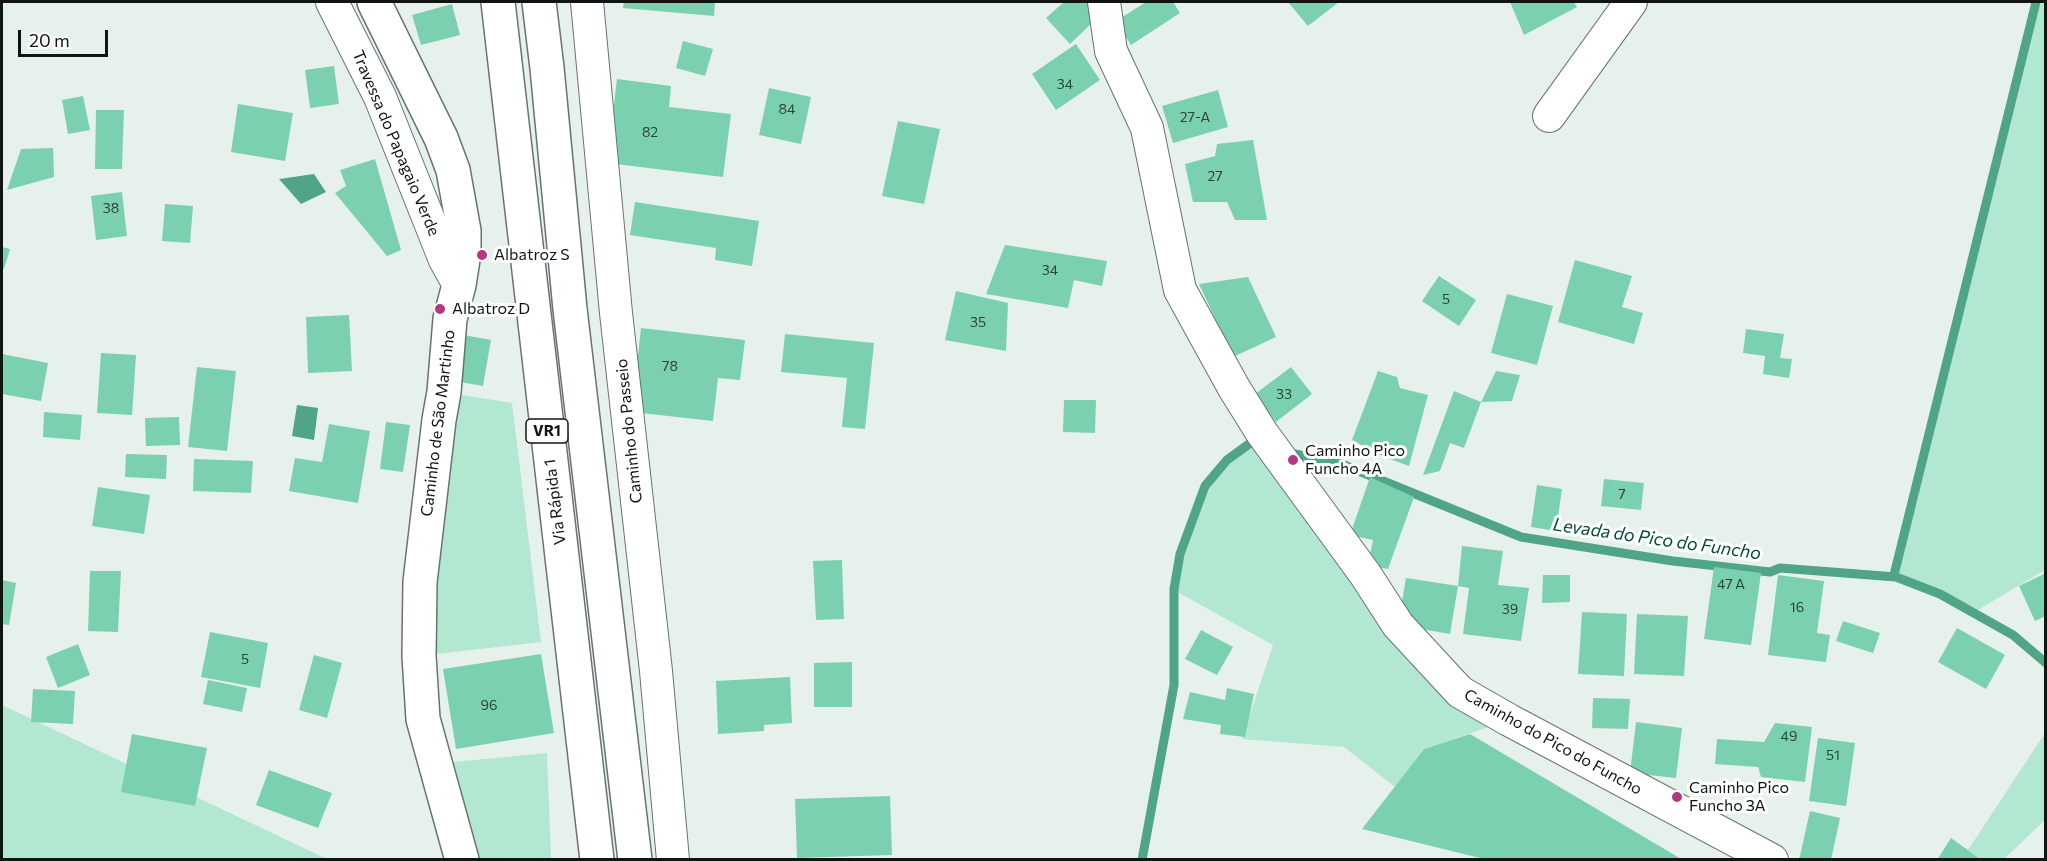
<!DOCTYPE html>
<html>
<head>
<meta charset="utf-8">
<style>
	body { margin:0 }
	#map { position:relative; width:2047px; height:861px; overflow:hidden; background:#e6f1ec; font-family:Commissioner,sans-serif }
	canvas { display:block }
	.frame { position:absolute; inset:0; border:3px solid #111413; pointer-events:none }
	.scale { position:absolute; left:18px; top:30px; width:90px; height:27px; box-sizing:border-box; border:3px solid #111413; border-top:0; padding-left:8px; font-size:18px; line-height:21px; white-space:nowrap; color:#111413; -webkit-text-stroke:4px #fff; paint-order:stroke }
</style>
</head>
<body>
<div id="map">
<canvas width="2047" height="861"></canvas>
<div class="frame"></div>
<div class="scale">20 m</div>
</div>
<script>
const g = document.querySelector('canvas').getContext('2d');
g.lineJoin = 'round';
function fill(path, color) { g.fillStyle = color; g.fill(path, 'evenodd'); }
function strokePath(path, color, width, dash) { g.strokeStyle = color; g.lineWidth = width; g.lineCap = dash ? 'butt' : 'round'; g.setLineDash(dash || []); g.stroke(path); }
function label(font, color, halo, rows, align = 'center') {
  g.font = font + ' Commissioner,sans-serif'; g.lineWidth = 6; g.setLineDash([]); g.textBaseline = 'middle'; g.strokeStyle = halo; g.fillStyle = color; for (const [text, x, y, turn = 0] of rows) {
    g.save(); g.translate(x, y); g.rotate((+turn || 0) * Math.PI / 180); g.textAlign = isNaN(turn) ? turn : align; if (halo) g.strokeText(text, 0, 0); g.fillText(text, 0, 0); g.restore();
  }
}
fill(new Path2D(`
	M2038 2H2045V570L1976 611 1941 592 1896 575Z
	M444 392 512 403 541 642 419 656Z
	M1262 433 1365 574 1509 720 1424 749 1395 787 1344 747 1242 739 1273 645 1172 589 1178 553 1203 484 1225 459Z
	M2 705 327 859H2Z
	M2045 733V820L2004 859H1981L1968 850Z
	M547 753 551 859H462L434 764Z`), '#b2e7d1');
fill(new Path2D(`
	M314 174 326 192 301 204 279 179Z
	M297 405 318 408 314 440 292 436Z`), '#4fa586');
strokePath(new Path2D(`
	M1290 453 1339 463 1521 537 1673 561 1770 572 1780 568 1896 577 1940 594 2013 635 2046 663
	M1894 575 2036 2
	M1142 860 1174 685V589L1180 554 1205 486 1227 460 1249 444`), '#4fa586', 9);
fill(new Path2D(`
	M624 2H715L714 16 623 8Z
	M1064 2H1088L1093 22 1070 44 1046 18Z
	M1146 2H1173L1180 13 1131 45 1116 21Z
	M1288 2H1339L1308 26Z
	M1510 2H1574L1577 7 1524 35Z
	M452 4 460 35 421 45 412 15Z
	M683 41 713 49 705 76 676 68Z
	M1076 44 1100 80 1056 110 1032 74Z
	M334 66 339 104 310 108 305 70Z
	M617 79 671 86 669 107 731 114 723 177 607 163Z
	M769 88 811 97 801 144 759 135Z
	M1218 90 1228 127 1173 143 1162 106Z
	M83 96 90 130 68 134 62 100Z
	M238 104 293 113 285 161 231 152Z
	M96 110H124L122 169H95Z
	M898 121 940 129 924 204 882 196Z
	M1253 140 1267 220H1235L1227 202H1193L1185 164 1215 156 1217 144Z
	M53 148 54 177 7 190 21 149Z
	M375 159 401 250 387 256 335 193 346 186 340 170Z
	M122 192 127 236 96 240 91 196Z
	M635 202 759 221 752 266 715 260 716 248 630 235Z
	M165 204 193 206 190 243 162 241Z
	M1005 245 1107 261 1102 286 1074 280 1068 308 986 294Z
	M2 247 10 249 4 269 2 268Z
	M1575 260 1632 276 1622 307 1643 313 1634 344 1558 322Z
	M1439 276 1476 300 1459 326 1422 301Z
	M1248 277 1276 337 1233 357 1199 284Z
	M956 291 1008 303 1006 351 945 340Z
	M1507 294 1553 306 1537 365 1491 353Z
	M349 315 352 371 308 373 306 317Z
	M641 328 745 340 740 380 718 378 713 421 632 412Z
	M1746 329 1784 334 1780 358 1792 359 1789 378 1763 374 1765 356 1743 353Z
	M458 334 491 340 483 386 449 380Z
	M785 334 874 343 865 429 842 427 847 378 781 372Z
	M101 353 136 355 132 415 97 413Z
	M2 354 48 363 41 401 2 394Z
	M197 367 236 371 227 451 188 447Z
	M1291 367 1312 394 1276 422 1255 394Z
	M1378 371 1397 377 1400 388 1428 395 1409 466 1382 456 1352 440Z
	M1496 371 1520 375 1512 401 1481 402Z
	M1454 391 1481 402 1464 448 1450 443 1440 471 1423 475Z
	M1064 400H1096L1095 433 1063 432Z
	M44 412 82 415 80 440 43 437Z
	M179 417 180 445 146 446 145 418Z
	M386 422 410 425 403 472 380 469Z
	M329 424 370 431 358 503 289 491 295 458 322 462Z
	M126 454 167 455 166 479 125 477Z
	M194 459 253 461 251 493 193 491Z
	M1370 477 1414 497 1388 569 1368 566 1373 540 1350 535Z
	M1604 479 1644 483 1641 510 1601 506Z
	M1537 485 1562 489 1556 531 1531 527Z
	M98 487 150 495 144 534 92 526Z
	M1462 546 1503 551 1498 585 1529 588 1521 641 1463 634 1469 588 1458 586Z
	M842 560 844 619 816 620 813 561Z
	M1714 567 1761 573 1751 645 1704 639Z
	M90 571H121L118 632 88 631Z
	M2046 573V616L2035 621 2019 586Z
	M1543 575H1570V602L1542 603Z
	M1778 575 1824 581 1817 633 1830 635 1826 662 1768 655Z
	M1406 578 1458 586 1450 634 1398 625Z
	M2 580 16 583 9 625 2 624Z
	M1582 612 1627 614 1624 676 1578 674Z
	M1637 614 1688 616 1684 676 1634 674Z
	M1843 621 1880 633 1873 653 1836 641Z
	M1957 628 2005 655 1986 689 1938 662Z
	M1201 630 1233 647 1217 675 1185 659Z
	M210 632 268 643 260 688 201 677Z
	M78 644 90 675 58 688 46 657Z
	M541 654 554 733 456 749 443 669Z
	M314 655 342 663 327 718 299 710Z
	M852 662V707H814V663Z
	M790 677 792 723 764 725V731L718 734 716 681Z
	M208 680 247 688 242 712 203 704Z
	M1227 688 1254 694 1245 737 1220 734 1221 725 1183 719 1190 692 1225 700Z
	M33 689 75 691 73 724 31 722Z
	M1593 698 1630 699 1628 729 1592 728Z
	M1636 722 1682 728 1676 778 1630 773Z
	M1775 723 1812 727 1805 782 1761 777 1758 767 1715 764 1717 739 1764 742Z
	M132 734 207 748 195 806 121 792Z
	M1470 734 1683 860H1488L1362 829 1424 749Z
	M1818 738 1855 743 1846 806 1809 801Z
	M269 770 332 793 318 828 256 805Z
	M890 796 892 855 797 858 795 799Z
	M1810 811 1840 818 1831 860H1799Z
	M1951 838 1979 858 1978 860H1937Z`), '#7bd1af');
const minor = new Path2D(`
	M332 2 380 97 445 260 459 285
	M587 2 616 313 656 671 673 860
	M1104 2 1111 51 1147 128 1180 290 1234 388 1262 433 1365 574 1398 625 1460 692 1509 720 1772 860
	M1549 116 1631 2`);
const tertiary = new Path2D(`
	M374 2 441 138 453 170 464 231V253L459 285 450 319 444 392 439 420 420 582 419 656 423 719 462 860`);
const trunk = new Path2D(`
	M498 2 597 860
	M539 2 547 68 570 309 635 860`);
strokePath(minor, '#69726e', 34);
strokePath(tertiary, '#69726e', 36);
strokePath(trunk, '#69726e', 36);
strokePath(minor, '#fff', 32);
strokePath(tertiary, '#fff', 33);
strokePath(trunk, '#fff', 33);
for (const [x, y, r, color] of [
	[482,255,6,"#b53683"],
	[440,309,6,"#b53683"],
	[1293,460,6,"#b53683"],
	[1677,797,6,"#b53683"]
]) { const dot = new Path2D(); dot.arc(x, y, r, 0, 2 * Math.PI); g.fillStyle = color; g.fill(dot); strokePath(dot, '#fff', 2); }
label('14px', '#2c433a', null, [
	["34",1065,84],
	["84",787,109],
	["27-A",1195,117],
	["82",650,132],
	["27",1215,176],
	["38",111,208],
	["34",1050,270],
	["5",1446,299],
	["35",978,322],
	["78",670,366],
	["33",1284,394],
	["7",1622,494],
	["47 A",1731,584],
	["16",1797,607],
	["39",1510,609],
	["5",245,659],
	["96",489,705],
	["49",1789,736],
	["51",1833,755]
]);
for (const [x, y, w] of [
	[547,431,42]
]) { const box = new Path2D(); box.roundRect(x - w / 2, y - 12, w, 24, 4.5); g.fillStyle = '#fff'; g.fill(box); strokePath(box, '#111413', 1.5); }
label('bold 15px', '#111413', null, [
	["VR1",547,431]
]);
label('16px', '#111413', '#fff', [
	["Travessa do Papagaio Verde",396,143,67],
	["Caminho de São Martinho",438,423,-83],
	["Caminho do Passeio",629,431,-96],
	["Via Rápida 1",555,502,-97],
	["Caminho do Pico do Funcho",1553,742,29]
]);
label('16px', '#111413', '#fff', [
	["Albatroz S",494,255],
	["Albatroz D",452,309],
	["Caminho Pico",1305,451],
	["Funcho 4A",1305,469],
	["Caminho Pico",1689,788],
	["Funcho 3A",1689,806]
], 'left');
label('italic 18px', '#004d38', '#fff', [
	["Levada do Pico do Funcho",1657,539,8]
]);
</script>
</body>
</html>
